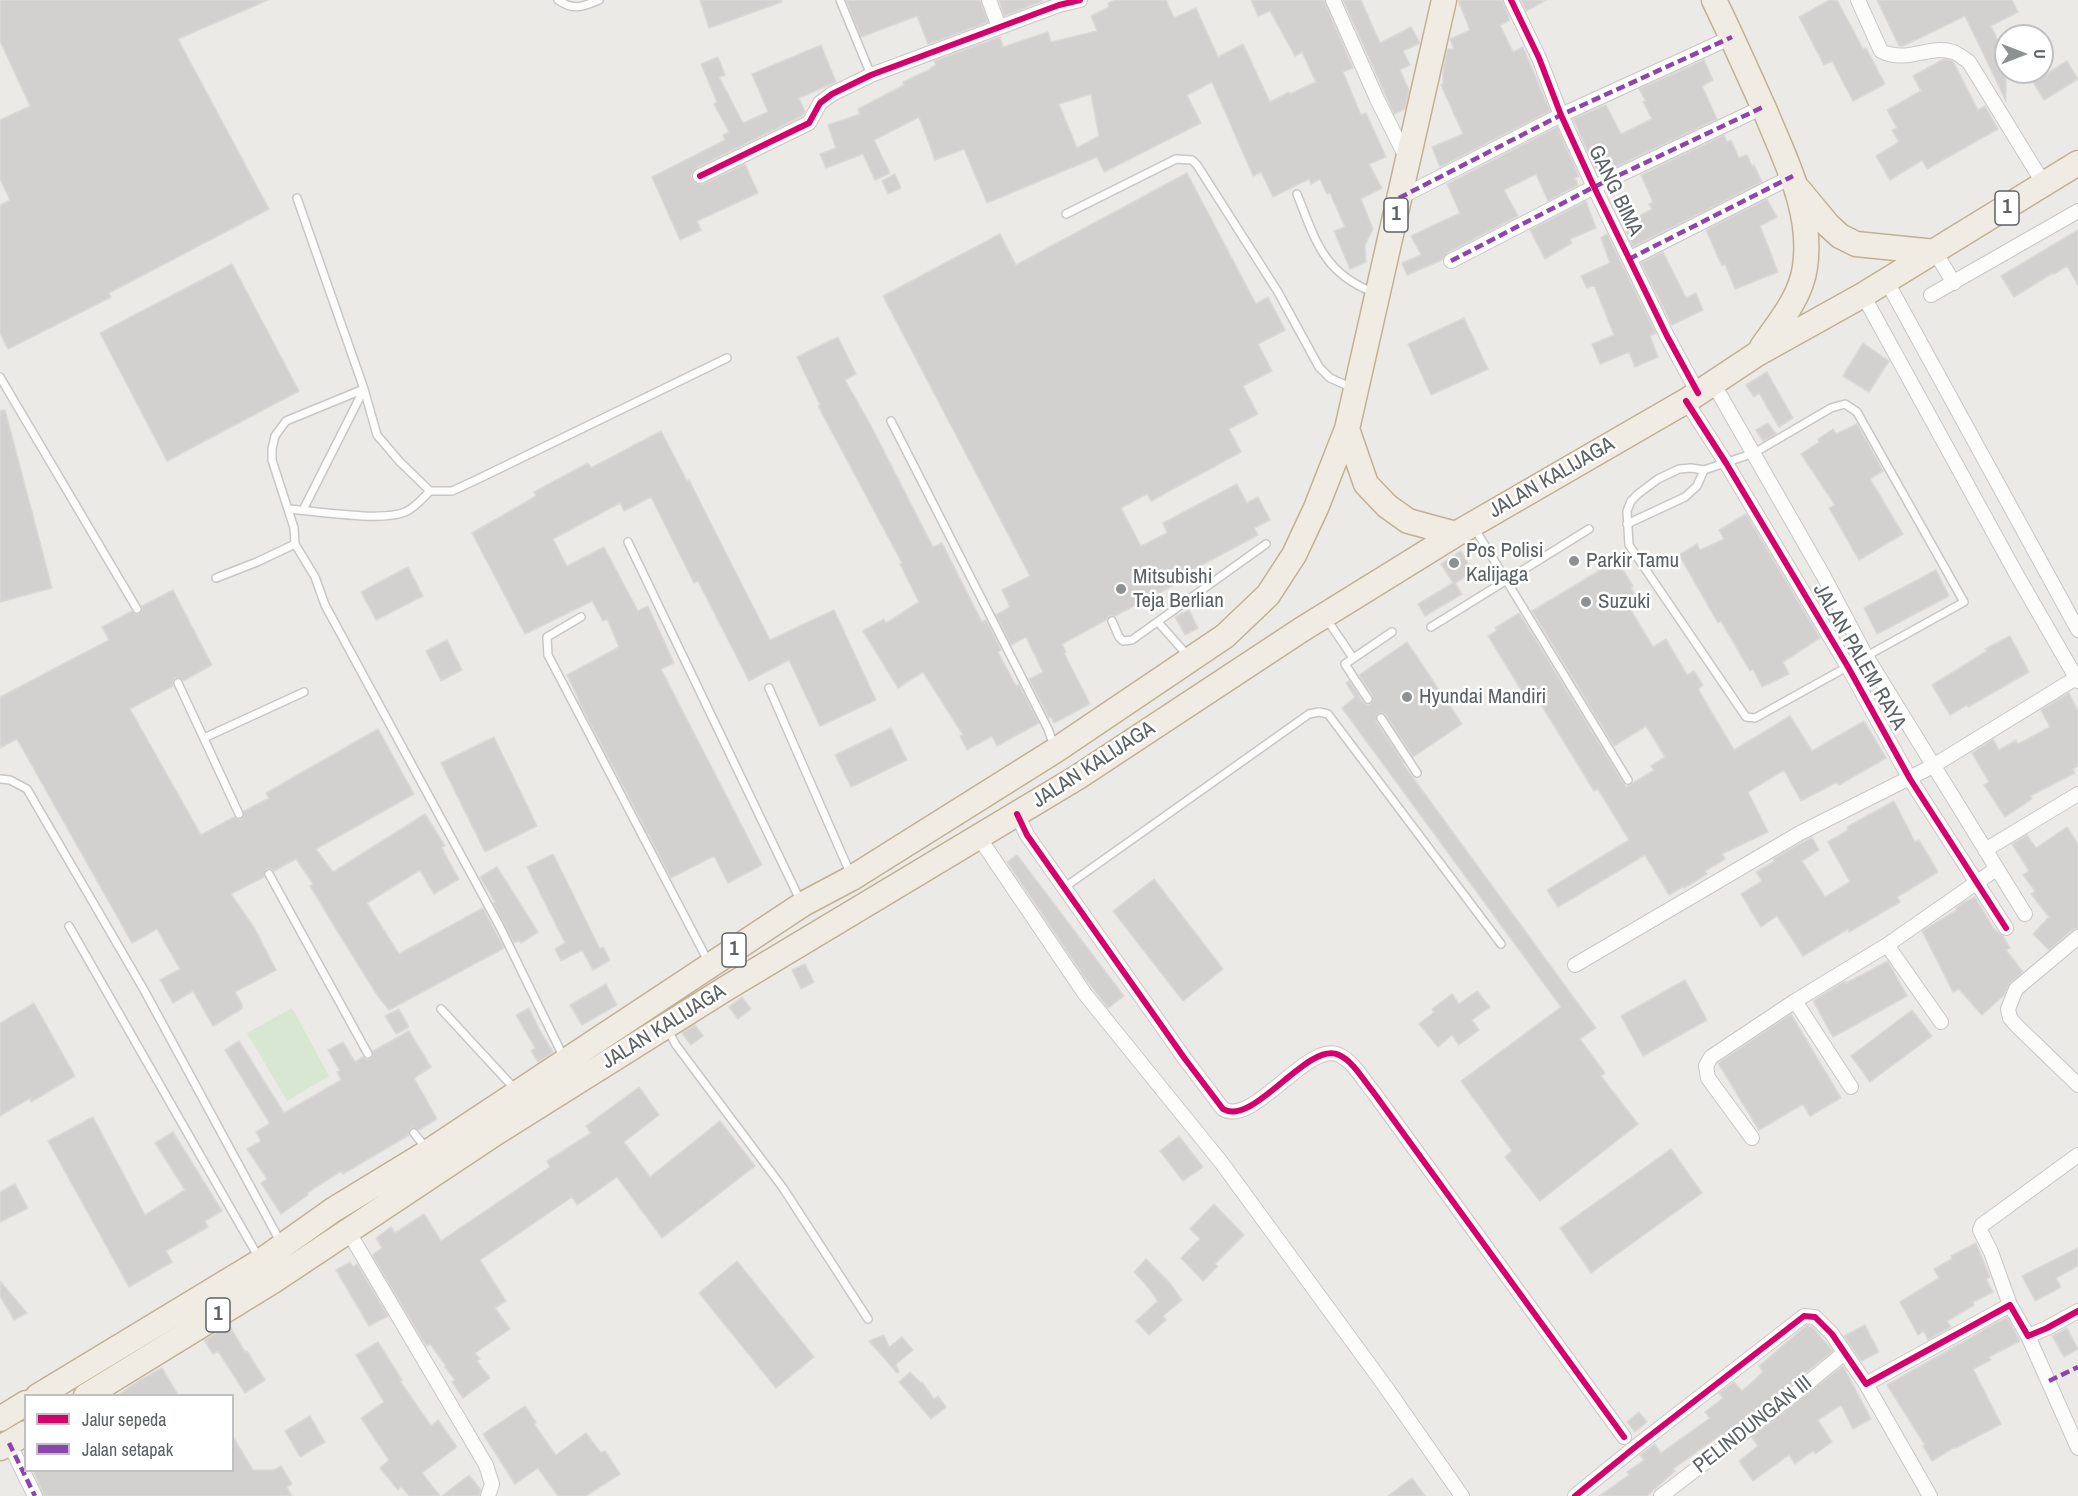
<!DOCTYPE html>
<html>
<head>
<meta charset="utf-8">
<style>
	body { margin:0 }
	#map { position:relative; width:2078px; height:1496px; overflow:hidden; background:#eceae6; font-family:"Archivo Narrow",sans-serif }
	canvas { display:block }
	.legend { position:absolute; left:24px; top:1394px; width:210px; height:78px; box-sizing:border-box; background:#fff; border:2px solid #bec0c1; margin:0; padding:8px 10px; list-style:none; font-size:18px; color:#5c6164 }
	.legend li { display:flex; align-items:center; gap:12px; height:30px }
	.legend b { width:30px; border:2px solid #bec0c1 }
	.north { position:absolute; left:1994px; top:24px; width:60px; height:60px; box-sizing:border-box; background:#fff; border:2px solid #bec0c1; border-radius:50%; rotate:90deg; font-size:16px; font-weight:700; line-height:24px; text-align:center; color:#5c6164 }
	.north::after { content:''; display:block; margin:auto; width:21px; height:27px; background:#8e9192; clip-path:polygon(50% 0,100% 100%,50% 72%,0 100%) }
</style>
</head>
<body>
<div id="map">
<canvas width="2078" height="1496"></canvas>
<ul class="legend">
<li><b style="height:8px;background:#d6006c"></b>Jalur sepeda</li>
<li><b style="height:8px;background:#8e44ad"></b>Jalan setapak</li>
</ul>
<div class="north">U</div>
</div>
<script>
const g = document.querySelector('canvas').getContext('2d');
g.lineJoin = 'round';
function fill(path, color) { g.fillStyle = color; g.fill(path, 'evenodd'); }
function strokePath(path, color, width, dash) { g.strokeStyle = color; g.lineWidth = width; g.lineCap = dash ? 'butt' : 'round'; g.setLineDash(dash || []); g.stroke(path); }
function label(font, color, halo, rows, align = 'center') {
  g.font = font + ' "Archivo Narrow",sans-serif'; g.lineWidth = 5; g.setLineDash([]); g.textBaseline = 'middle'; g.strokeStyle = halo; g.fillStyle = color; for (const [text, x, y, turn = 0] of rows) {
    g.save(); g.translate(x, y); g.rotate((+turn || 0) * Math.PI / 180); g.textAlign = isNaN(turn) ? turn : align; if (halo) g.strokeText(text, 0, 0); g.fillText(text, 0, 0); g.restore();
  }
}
fill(new Path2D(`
	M292 1008 329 1076 287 1101 247 1033Z`), '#d7e7d2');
const building = new Path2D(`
	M0 0H268L178 39 269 209 109 293 111 297 8 349 0 333V205L10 200 0 179V120L30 106 0 41Z
	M700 0H781L782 2 709 28Z
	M846 0H980L988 22 928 44 917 16 861 37Z
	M999 0H1042L1043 1 1004 16Z
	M1116 0H1166L1174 18 1196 8 1218 57 1243 44 1270 102 1289 92 1290 94 1316 82 1302 52 1295 56 1270 11 1258 16 1251 0H1324L1353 68 1343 72 1361 115 1366 113 1386 157 1369 164 1382 188 1361 199 1373 229 1365 245 1366 262 1350 269 1334 231 1345 227 1330 193 1327 194 1320 179 1311 184 1309 179 1273 197 1261 172 1253 176 1212 82 1187 95 1201 123 1104 172 1097 157 987 203 964 149 935 160 919 117 874 140 890 173 875 180 863 154 826 168 820 154 836 148 828 125 860 114 858 109 904 85 903 82 931 69 930 68 936 65 934 61 1000 37 1003 47 1048 32 1051 42 1097 31 1091 16 1109 7 1108 3ZM1091 94 1099 136 1077 148 1059 104Z
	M1343 0H1361L1380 43 1411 27 1420 43 1403 51 1410 65 1400 70 1409 90 1405 109 1394 114Z
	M1458 0H1502L1510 20 1500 25 1513 52 1523 47 1550 111 1440 167 1432 147 1463 134 1441 85 1443 84V71L1447 49H1454L1450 39 1470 30Z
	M1521 0H1546L1526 11Z
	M1830 0H1837L1863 49 1866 48 1885 84 1853 101 1832 61 1824 65 1799 17Z
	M1877 0H2012L2018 12 1991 26 2006 57V101L1965 16 1903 46H1899Z
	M821 45 836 82 799 98 805 112 802 116 696 168 691 175 695 183 703 184 745 164 758 193 697 221 701 230 680 240 652 177 725 140 723 135 729 132 714 104 717 102 701 64 718 57 725 75 719 77 743 123 768 112 752 74Z
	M1944 59 1953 61 1978 110 1985 106 1998 129 1927 169 1922 160 1890 180 1876 156 1899 142 1892 130 1897 128 1887 110 1921 91 1913 76Z
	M1704 60 1713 80 1702 86 1717 119 1609 170 1605 163 1595 168 1573 119 1606 105 1621 134 1652 119 1643 102 1646 101 1639 89Z
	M2067 61 2078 79 2044 100 2033 82Z
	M1557 127 1579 176 1575 178 1578 185 1548 201 1536 174 1504 190 1518 216 1447 253 1442 260 1407 275 1402 263 1421 255 1411 236 1460 213 1447 184Z
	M1724 135 1727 142 1731 140 1739 158 1747 155 1752 166 1754 165 1762 182 1633 247 1623 225 1652 209 1649 204 1653 202 1641 175Z
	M1187 173 1256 304 1268 297 1285 330 1258 344 1272 371 1243 386 1258 414 1229 429 1241 452 1151 501 1147 494 1121 508 1141 546 1167 533 1163 523 1237 484 1247 503 1258 497 1270 520 1254 528 1258 535 1174 580 1176 584 1115 616H1109L1106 620 1062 644 1066 652 1064 653 1090 704 1054 723 1051 717 1049 718 1029 679 1043 672 1026 637 1011 645 996 615 1010 607 1002 590 1030 576 883 296 1000 234 1016 265Z
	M895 174 901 188 888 194 882 181Z
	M1767 199 1777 217 1760 226 1778 272 1735 289 1725 264 1722 266 1706 230Z
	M1586 201 1596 228 1570 239 1572 243 1545 259 1530 230Z
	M2078 230V285L2067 266 2054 274 2053 273 2014 297 2001 276Z
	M1607 234 1656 333 1650 336 1658 357 1635 367 1629 352 1600 364 1592 344 1614 335 1594 285 1587 288 1581 276 1610 263 1601 238Z
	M1663 252 1686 298 1696 293 1703 310 1672 325 1641 263Z
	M232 264 299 391 167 461 100 333Z
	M1464 318 1488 369 1431 395 1408 344Z
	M838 337 856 374 845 380 870 424 933 547 942 543 982 622 986 620 1001 650 998 652 1016 686 1019 685 1039 723 997 746 992 736 967 750 960 736 963 735 923 672 898 688 863 631 884 619 886 623 919 602 900 564 902 563 818 406 820 405 797 357Z
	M1863 343 1889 361 1869 392 1843 376Z
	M1767 372 1793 418 1779 427 1759 393 1754 397 1746 385Z
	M5 410 52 588 0 602V411Z
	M1768 423 1776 434 1763 441 1756 430Z
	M1857 424 1883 471 1870 479 1903 534 1859 560 1829 508 1835 505 1801 454 1819 442 1818 439 1833 429 1836 434Z
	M661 431 687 481 689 480 770 640 834 610 876 700 820 726 789 660 749 681 698 581 694 583 651 497 624 511 620 503 553 539 567 566 604 547 638 611 648 606 674 663 661 669 762 865 728 883 714 856 671 878 578 700H579L567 675 619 647 607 619 603 621 592 601 525 634 472 533 536 496 534 492 588 463 591 468Z
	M1746 514 1820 638 1783 662 1789 674 1762 687 1753 669 1750 671 1721 621 1718 623 1679 555 1697 544 1700 550 1724 539 1719 530Z
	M1461 551 1473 572 1455 583 1462 594 1425 616 1418 604 1453 583 1441 564Z
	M1617 560 1633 586 1631 588 1636 596 1626 602 1653 647 1666 639 1687 675 1694 671 1703 685 1698 689 1734 750 1790 716 1812 751 1864 721 1886 758 1839 785 1837 782 1801 801 1784 770 1748 792 1768 832 1722 854 1725 859 1705 871 1707 874 1684 888V886L1669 895 1645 855 1558 907 1547 890 1629 840 1598 789 1594 791 1534 693 1526 698 1488 636 1497 630 1495 628 1519 613 1626 787 1630 785 1654 770 1651 766 1665 757 1646 726 1614 746 1532 611Z
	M408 567 423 596 376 620 361 592Z
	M1936 570 1949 596 1877 634 1864 608Z
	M173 590 212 665 183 681 179 678H175L173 682V686L130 709 201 835 234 817 238 819H242L244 811 269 798 266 793 378 729 414 794 316 849 333 872 425 814 445 846 442 847 445 854 459 879 434 894 420 870 367 903 399 954 483 908 504 948 389 1010 377 995 336 929 310 886 313 884 296 859 274 871 270 868 266 869 264 877 231 894 255 929 276 970 235 992 242 1004V1009L213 1026 193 991 173 1003 160 980 180 969 157 929 132 943 17 739 0 748V697L109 640 102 627 132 611 135 614H139L142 611V606Z
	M1189 610 1198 628 1185 635 1175 617Z
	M2010 636 2029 672 1968 707 1967 705 1950 715 1932 685 1987 651 1985 649Z
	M447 640 462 670 441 681 426 651Z
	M1407 642 1462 724 1413 757 1385 714 1381 712 1377 714 1376 721 1404 763 1403 764 1596 1028 1580 1039 1605 1073 1601 1076 1638 1124 1540 1201 1505 1157 1512 1151 1461 1081 1561 1007 1342 708 1355 697 1346 683 1349 681 1364 703 1368 705 1372 703 1373 696 1359 675Z
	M2069 693 2078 711V766L2073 769 2075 773 2030 796 2032 799 2005 817 1984 785 1989 782 1972 753 1993 739 1999 750 2016 740 2018 744 2050 727 2041 710Z
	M891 728 907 760 851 787 835 755Z
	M494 737 537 826 485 852 441 763Z
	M1894 801 1915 842 1919 840 1938 872 1897 897 1900 902 1849 932 1848 929 1803 956 1777 916 1761 927 1741 894 1762 881 1756 872 1775 861 1773 859 1812 837 1819 850 1802 861 1825 897 1850 882 1828 842 1848 830 1847 827Z
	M2067 827 2078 844V928L2072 930 2049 950 2033 934 2049 917 2031 894 2035 891 2023 875 2029 871 2012 844 2027 835 2036 848Z
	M553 854 600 949 603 947 610 960 593 970 582 950 561 961 555 949 565 943 527 867Z
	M1017 855 1124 996 1108 1008 1085 978 1007 862Z
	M497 867 538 932 521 943 519 940 514 943 493 903 495 902 480 877Z
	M1154 879 1223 969 1183 1001 1113 911Z
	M1975 897 1994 929 2003 936 2010 948 2006 950 2023 972 2010 983 2004 995 1982 1015 1959 989 1953 992 1922 931 1957 910 1956 908 1961 904Z
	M1888 961 1907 996 1833 1037 1813 1001 1845 981 1846 983Z
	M805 964 814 982 801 989 792 970Z
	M1685 980 1707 1020 1643 1056 1621 1016Z
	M606 984 617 1005 582 1025 570 1005Z
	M1477 991 1490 1007 1472 1020 1479 1030 1459 1045 1452 1035 1438 1047 1419 1024 1434 1012 1432 1009 1452 994 1459 1004Z
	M742 997 751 1009 738 1019 729 1007Z
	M34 1003 75 1076 31 1102 30 1098 0 1116V1023Z
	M529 1008 539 1029 553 1052 538 1062 531 1051 535 1048 516 1015Z
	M399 1009 409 1027 396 1034 385 1016Z
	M1912 1010 1932 1036 1870 1082 1851 1056Z
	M1791 1014 1841 1098 1810 1116 1803 1104 1759 1130 1718 1063Z
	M695 1025 703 1036 691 1045 682 1033Z
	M409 1031 431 1067 414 1078 437 1119 419 1130 411 1128 409 1135 343 1174 341 1171 307 1193 308 1195 281 1214 261 1183 267 1179 247 1149 261 1141 256 1132 269 1124V1122L225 1050 239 1041 284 1113 341 1080 337 1072 340 1071 328 1050 343 1042 355 1062 363 1057 368 1060 373 1056V1051Z
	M639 1087 659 1115 624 1142 650 1177 720 1121 755 1166 662 1238 617 1177 577 1205 572 1197 480 1260 506 1301 495 1308 510 1329 475 1353 480 1359 477 1361 490 1378 463 1398 452 1382 455 1380 445 1367 446 1366 430 1344 426 1346 372 1255 382 1248 376 1238 391 1227 395 1233 424 1214 441 1241 550 1167 547 1161 591 1133 586 1126Z
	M93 1117 145 1215 185 1190 155 1143 173 1132 222 1211 205 1221 208 1227 166 1251 172 1262 129 1287 48 1141Z
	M1179 1136 1203 1167 1183 1181 1160 1151Z
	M1671 1149 1702 1193 1591 1273 1560 1228Z
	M15 1184 28 1208 0 1222V1192Z
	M1214 1204 1244 1235 1215 1264 1218 1266 1203 1281 1181 1258 1200 1239 1190 1229Z
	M1976 1243 1990 1277 1986 1279 1993 1292 1973 1302 1974 1305 1947 1321 1951 1327 1928 1340 1924 1331 1918 1335 1900 1302 1939 1278 1934 1269 1952 1259 1951 1256Z
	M2078 1248V1266L2056 1278 2061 1287 2035 1301 2022 1276Z
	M1146 1259 1169 1282 1182 1300 1163 1316 1166 1320 1149 1335 1136 1321 1158 1301 1147 1286 1134 1272Z
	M737 1261 814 1357 776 1388 699 1293Z
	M350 1262 353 1267 357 1264 388 1316 369 1326 336 1270Z
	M0 1281 27 1313 14 1320 0 1296Z
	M2007 1317 2020 1341 1989 1357 1991 1360 1973 1369 2001 1424 1956 1448 1955 1447 1932 1461 1923 1446 1925 1445 1887 1385Z
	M229 1325 245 1352 247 1351 265 1380 245 1393 218 1351 213 1354 204 1340Z
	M1807 1325 1812 1327 1833 1351 1724 1437 1722 1434 1673 1469 1675 1471 1647 1496H1599L1629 1475 1627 1472 1644 1460 1640 1455 1655 1444 1661 1453 1710 1418 1705 1412 1723 1398 1719 1393 1734 1382 1742 1391 1763 1372 1759 1366Z
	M1865 1325 1879 1352 1861 1361 1844 1336Z
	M2067 1328 2078 1349 2064 1357 2052 1336Z
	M884 1335 889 1347 902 1337 913 1350 896 1364 899 1372 897 1373 869 1341Z
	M378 1342 402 1380 400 1381 431 1426 438 1420 457 1447 422 1473 440 1496H409L401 1486 398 1490 380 1468 389 1460 361 1418 384 1402 356 1355Z
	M1843 1366 1871 1419 1853 1429 1841 1405 1818 1420 1832 1442 1815 1454 1813 1451 1795 1464 1789 1455 1753 1481 1739 1461 1758 1446 1752 1437Z
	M162 1368 178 1395H118L137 1382Z
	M910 1372 921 1383 922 1382 934 1399 938 1396 946 1407 931 1419 899 1382Z
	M525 1406 536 1422 534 1424 556 1455 586 1433 601 1453 605 1451 620 1474 586 1496H558L538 1468 515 1484 483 1434Z
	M1639 1412 1647 1422 1635 1432 1627 1422Z
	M310 1416 325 1442 300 1457 285 1431Z
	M232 1435 253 1470H274L281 1466 292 1484 287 1487 292 1496H44L33 1470H232Z
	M469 1475 481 1490 479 1496H442Z
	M1412 1478 1425 1496H1388Z`);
fill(building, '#d3d1d0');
strokePath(building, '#dbd9d6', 1.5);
const service = new Path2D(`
	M558 0C574 11 582 7 599 0
	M840 0 871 75
	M1297 194C1315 239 1323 273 1373 292
	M297 198 364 389 377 435 400 462 430 491
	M1066 214 1176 159 1192 160 1197 165 1278 292 1319 367 1330 378 1353 388
	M0 377 137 609
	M1845 404 1857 412 1964 602 1755 718 1746 717 1629 545 1627 511 1631 501 1638 494 1658 479 1679 469 1691 468 1704 470 1754 453 1831 408Z
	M891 421 1048 729 1054 746
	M288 509C315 511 382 522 405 512 415 508 422 499 430 491H452L476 480 727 358
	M303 510 364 389
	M1627 524 1685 497 1697 486 1704 470
	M1475 529 1628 780
	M628 542 801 902
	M295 544 294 528 272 460V449L275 436 286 421 364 389
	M216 578 257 562 295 544 315 577 325 605 500 927 563 1056
	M581 617 547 637 548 655 708 961
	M1326 618 1353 658
	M1112 621 1119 637 1123 641 1132 640 1266 544
	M1158 622 1188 656
	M1431 627 1589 529
	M1354 678 1345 664 1392 632
	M1356 681 1368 699
	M178 683 239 814
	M769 688 851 875
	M1381 718 1417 773
	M204 738 304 692
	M0 779 10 780 27 789 144 990 281 1243
	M269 874 368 1054
	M1065 887 1309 714 1319 712 1328 714 1501 944
	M69 926 259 1258
	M441 1009 514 1088
	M667 1029 676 1045 783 1188 868 1319
	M414 1133 425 1147`);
const minor = new Path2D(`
	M989 0 999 27
	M1333 0 1377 99 1406 157
	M1511 0 1539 58 1561 115 1594 187 1667 336 1698 393
	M1858 0 1881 51C1908 64 1929 44 1953 52 1958 53 1964 59 1969 62L2044 184
	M700 176 809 123 820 103 832 94 871 75 1059 5 1080 0
	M1399 198 1561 115 1732 37
	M1935 252 1954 283
	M1629 259 1793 176
	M1451 261 1594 187 1763 107
	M1886 280 2078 630
	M1863 295 2018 577 2078 681
	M1931 295 2078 211
	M1713 383 1823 575 1866 656 2025 914
	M1686 401 1726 463 1848 667 1910 779 2006 928
	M1017 814 1027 835 1185 1059 1223 1109C1254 1127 1308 1040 1339 1055 1353 1061 1364 1081 1374 1093L1624 1437
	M978 836 1085 994 1221 1162 1385 1386 1462 1496
	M1985 850 2078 794
	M2078 937 2016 989 2008 1009 2010 1018 2017 1026 2078 1085
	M1887 945 1941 1022
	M1575 965 1800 833 1933 766 2076 678
	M1795 1001 1851 1087
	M1752 1138 1708 1078 1706 1066 1711 1057 1795 1001 1887 945 1996 869
	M348 1231 486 1465 492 1484 488 1496
	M2010 1305 1991 1252 1980 1230 1982 1225 2078 1155
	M2028 1336 2078 1448
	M1866 1384 1930 1496
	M9 1443 35 1496
	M1575 1496 1634 1448 1804 1316 1815 1317 1832 1334 1866 1384 2010 1305 2028 1336 2047 1328 2078 1311
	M1661 1496 1793 1395 1843 1354`);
const trunk = new Path2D(`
	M1714 0C1732 37 1749 75 1766 113 1786 162 1813 212 1805 267 1801 297 1779 323 1762 347
	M1799 190 1828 225 1840 236 1856 244 1935 252
	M1347 429 1366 484 1387 506 1408 521 1456 534
	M38 1396 261 1261 333 1210 428 1152 803 904 852 878 1056 750 1225 636 1268 595 1294 555 1316 508 1347 429 1444 0
	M86 1396 273 1281 497 1132 725 989 1078 777 1301 630 1456 534 1686 401 1757 354 1863 295 2078 163
	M0 1419 26 1403
	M0 1448 26 1433`);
strokePath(service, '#c8c7c7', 10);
strokePath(minor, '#c8c7c7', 16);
strokePath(trunk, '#c2b095', 27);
strokePath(service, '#fcfcfb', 7);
strokePath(minor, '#fcfcfb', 14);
strokePath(trunk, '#f0ece4', 24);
strokePath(new Path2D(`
	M1399 198 1561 115 1732 37
	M1629 259 1793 176
	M1451 261 1594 187 1763 107
	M2049 1381 2078 1367
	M9 1443 35 1496`), '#8e44ad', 4.5, [9, 4.5]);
strokePath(new Path2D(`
	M1511 0 1539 58 1561 115 1594 187 1667 336 1698 393
	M700 176 809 123 820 103 832 94 871 75 1059 5 1080 0
	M1686 401 1726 463 1848 667 1910 779 2006 928
	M1017 814 1027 835 1185 1059 1223 1109C1254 1127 1308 1040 1339 1055 1353 1061 1364 1081 1374 1093L1624 1437
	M1575 1496 1634 1448 1804 1316 1815 1317 1832 1334 1866 1384 2010 1305 2028 1336 2047 1328 2078 1311`), '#d6006c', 6);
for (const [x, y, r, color] of [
	[1574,561,6,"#8e9192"],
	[1454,563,6,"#8e9192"],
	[1121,589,6,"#8e9192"],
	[1586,602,6,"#8e9192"],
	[1407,697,6,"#8e9192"]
]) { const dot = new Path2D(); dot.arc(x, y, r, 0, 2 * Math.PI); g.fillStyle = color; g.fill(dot); strokePath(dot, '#fff', 2); }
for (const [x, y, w] of [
	[2007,208,24],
	[1396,215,24],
	[734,950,24],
	[218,1315,24]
]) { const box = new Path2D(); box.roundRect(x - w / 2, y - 17, w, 34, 4.5); g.fillStyle = '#fff'; g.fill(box); strokePath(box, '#5c6164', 1.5); }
label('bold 20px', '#5c6164', null, [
	["1",2007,208],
	["1",1396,215],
	["1",734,950],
	["1",218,1315]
]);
label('21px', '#5c6164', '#fff', [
	["GANG BIMA",1615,191,64],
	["JALAN KALIJAGA",1552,478,-30],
	["JALAN PALEM RAYA",1859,657,60],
	["JALAN KALIJAGA",1094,765,-33],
	["JALAN KALIJAGA",664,1027,-32],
	["PELINDUNGAN III",1753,1425,-38]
]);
label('21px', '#5c6164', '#fff', [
	["Pos Polisi",1466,551],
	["Kalijaga",1466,575],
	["Parkir Tamu",1586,561],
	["Mitsubishi",1133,577],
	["Teja Berlian",1133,601],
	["Suzuki",1598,602],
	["Hyundai Mandiri",1419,697]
], 'left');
</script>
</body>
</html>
